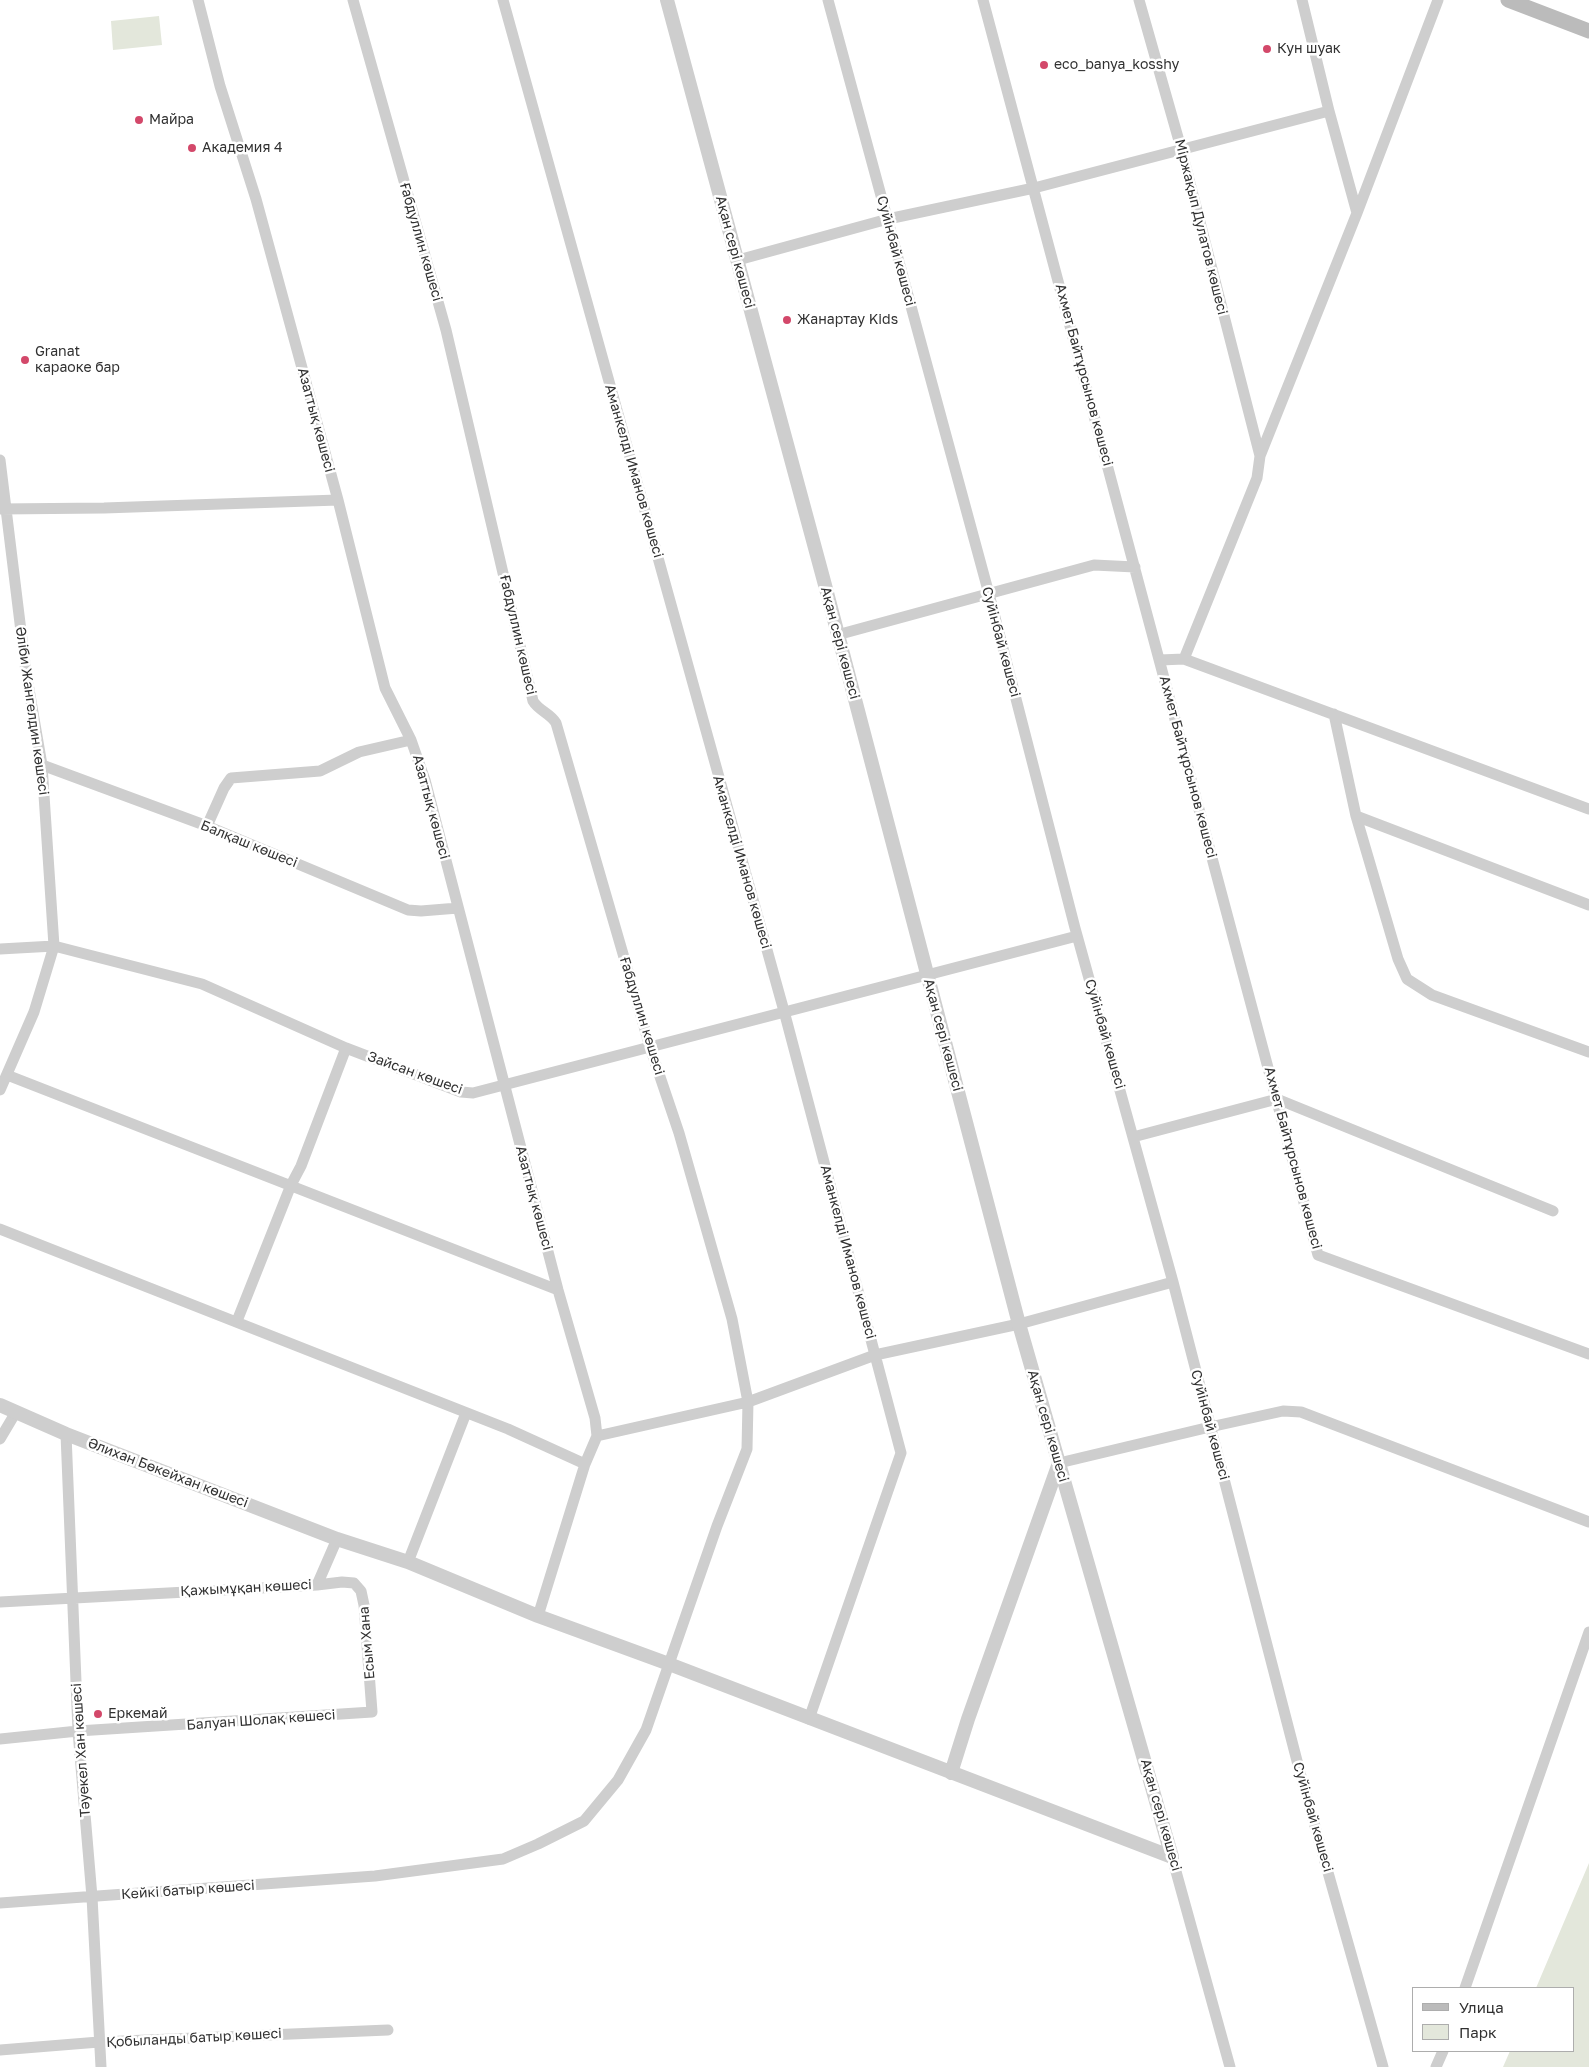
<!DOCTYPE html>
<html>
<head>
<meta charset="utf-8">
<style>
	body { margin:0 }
	#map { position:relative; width:1589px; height:2067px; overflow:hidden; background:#fff; font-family:"Golos Text",sans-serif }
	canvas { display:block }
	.legend { position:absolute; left:1412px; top:1987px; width:162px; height:65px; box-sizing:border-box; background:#fff; border:1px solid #adadad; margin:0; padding:6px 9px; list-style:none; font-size:15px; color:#313131 }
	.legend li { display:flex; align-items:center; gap:10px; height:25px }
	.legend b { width:25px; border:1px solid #adadad }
</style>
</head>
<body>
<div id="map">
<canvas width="1589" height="2067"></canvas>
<ul class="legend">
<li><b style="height:6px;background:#bbb"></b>Улица</li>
<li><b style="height:14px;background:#e3e7db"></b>Парк</li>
</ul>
</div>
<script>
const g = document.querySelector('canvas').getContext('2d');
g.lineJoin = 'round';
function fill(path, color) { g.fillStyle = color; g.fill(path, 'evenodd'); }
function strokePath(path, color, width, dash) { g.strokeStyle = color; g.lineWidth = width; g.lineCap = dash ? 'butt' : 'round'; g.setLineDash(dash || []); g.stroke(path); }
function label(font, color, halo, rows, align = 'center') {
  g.font = font + ' "Golos Text",sans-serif'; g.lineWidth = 5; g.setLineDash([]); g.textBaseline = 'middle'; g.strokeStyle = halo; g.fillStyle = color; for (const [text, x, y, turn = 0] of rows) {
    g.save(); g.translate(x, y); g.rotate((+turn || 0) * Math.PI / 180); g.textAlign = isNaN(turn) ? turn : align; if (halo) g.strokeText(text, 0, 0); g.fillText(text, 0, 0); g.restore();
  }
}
fill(new Path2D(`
	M159 16 162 45 113 50 111 21Z
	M1589 1863V2067H1503L1510 2051H1573V1988H1536Z`), '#e3e7db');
strokePath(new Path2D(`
	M198 0 220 86 256 199 338 500 385 688 411 740 425 780 558 1290 595 1418 597 1436 585 1464 538 1616
	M503 0 784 1011 901 1453 809 1719
	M828 0 989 594 1075 928 1173 1282 1303 1784 1383 2067
	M983 0 1318 1255 1589 1354
	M1139 0 1181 148 1260 456
	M1302 0 1329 111 1357 213
	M738 260 888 219 1034 188 1329 111
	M0 460 26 672 42 765 54 946 34 1012 0 1090
	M0 509 104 508 338 500
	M837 635 1094 565 1135 567
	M1184 659 1589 809
	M1160 660 1184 659 1257 478 1260 456 1357 213 1438 0
	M1334 714 1356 816 1398 959 1407 979 1432 995 1589 1052
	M42 765 207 826 408 910 421 911 458 908
	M1356 816 1589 905
	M207 826 224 788 231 778 320 771 359 752 411 740
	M0 949 54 946 202 984 346 1048 461 1092 473 1093 1077 936
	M7 1075 558 1290
	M1133 1137 1277 1099 1553 1211
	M0 1229 508 1429 585 1464
	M237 1321 291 1185 301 1166 346 1048
	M66 1434 78 1731 92 1897 101 2067
	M597 1436 748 1402 875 1355 1019 1324 1173 1282
	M0 1439 16 1412
	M1059 1463 1210 1427 1283 1411 1301 1412 1589 1522
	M408 1562 466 1413
	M0 1602 317 1585 337 1539
	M0 1739 78 1731 372 1712 364 1605 361 1591 354 1583 342 1582 317 1585
	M1172 1857 1230 2067
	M0 1903 375 1876 503 1859 538 1844 584 1821 618 1780 646 1730 717 1526 747 1449 748 1402 732 1319 679 1133 650 1047 556 723C550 713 539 711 533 701L446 330 353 0
	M1465 1988 1589 1632
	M0 2050 99 2042 388 2030
	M1436 2067 1443 2051`), '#cecece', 11);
strokePath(new Path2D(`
	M667 0 825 585 1019 1324 1172 1857
	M0 1405 66 1434 337 1539 408 1562 538 1616 669 1664 1172 1857
	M951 1773 968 1719 1059 1463`), '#cecece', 14);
strokePath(new Path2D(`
	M1508 0 1589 31`), '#bbb', 15);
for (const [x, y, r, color] of [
	[1267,49,5,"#d3486a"],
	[1044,65,5,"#d3486a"],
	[139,120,5,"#d3486a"],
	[192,148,5,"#d3486a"],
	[787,320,5,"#d3486a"],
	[25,360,5,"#d3486a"],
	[98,1714,5,"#d3486a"]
]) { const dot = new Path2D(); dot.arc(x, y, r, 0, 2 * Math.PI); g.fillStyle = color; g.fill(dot); strokePath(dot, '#fff', 2); }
label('14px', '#313131', '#fff', [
	["Кун шуак",1277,49],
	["eco_banya_kosshy",1054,65],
	["Майра",149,120],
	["Академия 4",202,148],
	["Жанартау Kids",797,320],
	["Granat",35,352],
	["караоке бар",35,368],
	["Еркемай",108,1714]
], 'left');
label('14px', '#313131', '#fff', [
	["Міржақып Дулатов көшесі",1201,227,76],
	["Ғабдуллин көшесі",421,242,74],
	["Суйінбай көшесі",896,251,75],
	["Ақан сері көшесі",735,252,75],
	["Ахмет Байтұрсынов көшесі",1084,375,75],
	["Азаттық көшесі",316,420,75],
	["Аманкелді Иманов көшесі",634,471,74],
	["Ғабдуллин көшесі",518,635,77],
	["Суйінбай көшесі",1001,642,75],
	["Ақан сері көшесі",840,643,75],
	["Әліби Жангелдин көшесі",32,711,82],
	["Ахмет Байтұрсынов көшесі",1188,767,75],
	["Азаттық көшесі",431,807,75],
	["Балқаш көшесі",249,844,22],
	["Аманкелді Иманов көшесі",742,862,74],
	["Ғабдуллин көшесі",642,1016,73],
	["Суйінбай көшесі",1105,1034,74],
	["Ақан сері көшесі",943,1035,75],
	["Зайсан көшесі",415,1073,20],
	["Ахмет Байтұрсынов көшесі",1293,1158,75],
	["Азаттық көшесі",534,1198,75],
	["Аманкелді Иманов көшесі",848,1252,75],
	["Суйінбай көшесі",1210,1425,75],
	["Ақан сері көшесі",1048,1426,74],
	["Әлихан Бөкейхан көшесі",168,1473,21],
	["Қажымұқан көшесі",246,1588,-3],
	["Есым Хана",367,1643,-95],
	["Балуан Шолақ көшесі",261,1720,-4],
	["Тәуекел Хан көшесі",81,1750,-94],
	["Ақан сері көшесі",1161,1815,74],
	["Суйінбай көшесі",1313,1817,74],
	["Кейкі батыр көшесі",188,1890,-4],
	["Қобыланды батыр көшесі",194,2038,-3]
]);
</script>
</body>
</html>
